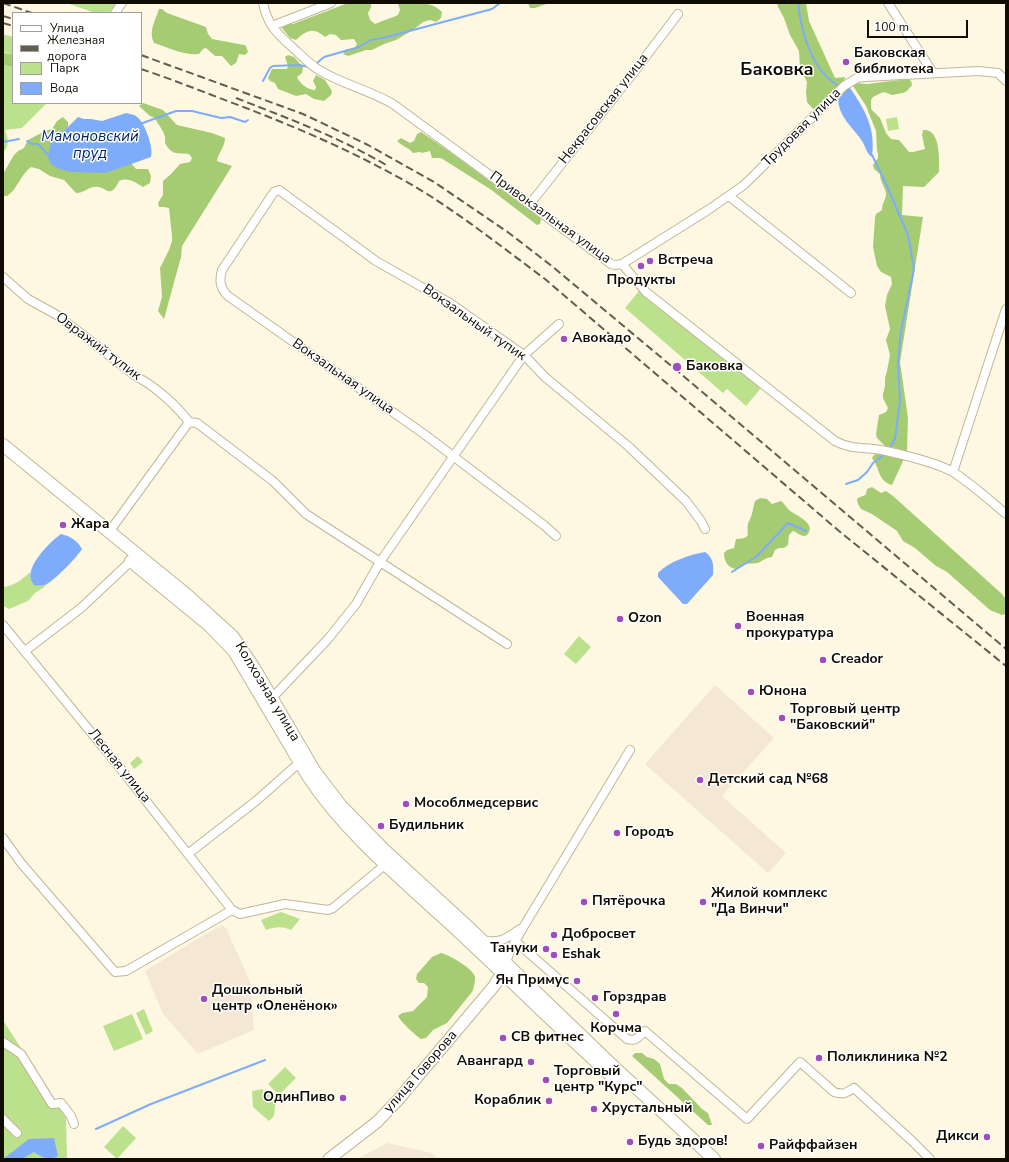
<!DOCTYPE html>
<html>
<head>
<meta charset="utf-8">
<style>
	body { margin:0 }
	#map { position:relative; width:1009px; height:1162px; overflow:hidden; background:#fef8e3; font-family:"Nunito Sans",sans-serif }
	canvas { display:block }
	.frame { position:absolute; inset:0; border:4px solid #100c02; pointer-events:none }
	.legend { position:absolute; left:12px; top:12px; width:130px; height:92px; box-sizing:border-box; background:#fff; border:1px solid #9f9e9a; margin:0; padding:5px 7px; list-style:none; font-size:12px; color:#100c02 }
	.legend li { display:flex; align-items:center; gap:8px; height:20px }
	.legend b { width:20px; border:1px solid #9f9e9a }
	.scale { position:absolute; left:867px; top:20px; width:101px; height:18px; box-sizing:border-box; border:2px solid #100c02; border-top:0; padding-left:5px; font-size:12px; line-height:14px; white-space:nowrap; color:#100c02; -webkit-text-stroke:3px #fff; paint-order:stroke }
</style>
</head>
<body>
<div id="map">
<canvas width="1009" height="1162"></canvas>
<div class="frame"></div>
<ul class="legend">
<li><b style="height:5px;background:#fff"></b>Улица</li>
<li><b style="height:5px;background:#625d50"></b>Железная дорога</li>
<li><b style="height:11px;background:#bce18d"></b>Парк</li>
<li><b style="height:11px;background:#7eacfa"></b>Вода</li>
</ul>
<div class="scale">100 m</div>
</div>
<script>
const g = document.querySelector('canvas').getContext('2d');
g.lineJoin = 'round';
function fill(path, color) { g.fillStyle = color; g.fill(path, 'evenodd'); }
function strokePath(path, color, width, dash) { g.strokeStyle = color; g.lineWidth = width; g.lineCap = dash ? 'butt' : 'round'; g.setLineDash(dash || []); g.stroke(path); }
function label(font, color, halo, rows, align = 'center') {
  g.font = font + ' "Nunito Sans",sans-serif'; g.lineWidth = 3; g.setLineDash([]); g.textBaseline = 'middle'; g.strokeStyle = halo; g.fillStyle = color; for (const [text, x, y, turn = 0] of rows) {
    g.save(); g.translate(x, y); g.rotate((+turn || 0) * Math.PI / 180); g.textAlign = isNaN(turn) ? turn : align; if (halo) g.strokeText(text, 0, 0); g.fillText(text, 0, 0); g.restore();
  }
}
fill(new Path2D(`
	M715 685 774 738 722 796 786 853 768 873 645 764Z
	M222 925 226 928 251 984 254 1030 198 1054 163 1014 145 971 192 942Z
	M387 1143 432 1153 438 1159H357Z`), '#f4e8d4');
fill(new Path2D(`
	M67 3H116L110 13H95Z
	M3 34 13 37V54L3 52Z
	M3 65 13 67V103H47L22 128 5 130C9 139 9 146 3 153Z
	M897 117 899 129 888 131 886 119Z
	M639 291 761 388 746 406 727 389 723 393 625 308Z
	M30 572 31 580 39 586 47 584 43 588 35 593 28 601 9 609 3 606V587C16 585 20 581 30 572Z
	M579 636 591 647 576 664 564 654Z
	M138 756 143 762 134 769 130 763Z
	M281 912 300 919 291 930C282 926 275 927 266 930L261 920Z
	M144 1009 153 1031 146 1035 136 1013Z
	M132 1014 143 1039 114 1051 103 1026Z
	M3 1020 66 1118 67 1159H3Z
	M285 1067 296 1078 279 1095 268 1084Z
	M263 1089V1094L271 1092 276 1098 274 1116 269 1121 253 1107 252 1091Z
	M123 1126 136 1138 117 1159 104 1147Z`), '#bce18d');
fill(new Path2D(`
	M348 3H371V7L368 13 370 20 375 24C383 20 390 19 398 15L400 10 398 3C413 3 431 0 442 12L441 18 436 22 430 20 423 22 413 30 396 40 384 44 372 50H366L348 56 343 54 347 49H354L357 44 354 39 341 40 336 35 330 34 325 37C313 27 307 30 296 40L290 38 282 28 287 24H293Z
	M528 3H549L535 8H530Z
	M777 3H806L809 21 835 78 845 77C844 87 822 104 813 109L807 102 806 92 807 82 800 68 799 51 790 35 784 18 778 7Z
	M159 9H162L167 13 206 27 208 34 212 39 244 45 246 46 248 52 245 55 239 54 236 63 231 66 222 56H215L206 48 203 49 199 54C185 56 167 47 154 43 148 32 155 21 159 9Z
	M3 53 13 54V67L3 65Z
	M288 55 294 57 303 67 302 73 297 77C299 83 308 90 315 90L316 87 313 81 316 75 325 80 332 91 331 95 324 101 314 99 306 94 296 96 278 89 275 83 270 81 268 78 272 69H287L288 66 285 57Z
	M908 79 911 81 912 85 907 91 903 93 892 95 884 92 881 93 873 97 871 100V109L880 118 886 133 891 139 899 140 909 152H913L925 149 922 135 923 130C941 128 939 160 939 172L924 187 903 186 902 215 923 217 900 362 908 418 907 452H903L896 448 885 446 877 438 876 434 879 415 886 412 888 408 883 398V394L885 386V378L887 371 890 355 886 340 890 329 885 306 887 295 892 284 891 277 881 272 877 266 873 247 875 218 876 214 882 210C882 202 886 200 886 194 886 188 880 182 880 174L874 169 873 165 878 158V154L877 150 876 131 866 106 853 86 855 83 867 84Z
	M143 103 163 110 177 125 212 133 225 138C225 147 218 153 217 161L232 166 182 246 181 257 164 319 158 311 162 297 160 268 169 250 172 241V236L169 208 164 207H159L158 203 163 195V181L171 174 180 164 190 162 192 158 189 154C176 153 172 155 165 143 167 133 159 127 155 118L150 116 139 106Z
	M63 117 68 122V127L59 134 106 173 131 163 136 169H148L151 176 150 183 143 187C135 182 128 177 119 181 109 202 106 184 94 187 87 188 84 193 76 193L64 180 50 176 39 169 31 167C20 175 18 189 7 196H3V174L14 155 18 151 24 148 28 140 45 131 52 129 57 121Z
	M421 132 446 149 539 217 541 219 540 224 537 225 490 189 441 158H432L430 151 422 153 420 152 413 153C408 147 402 146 397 141L401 138 410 143 414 141 417 134Z
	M877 453 903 458V461L892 485C877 481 880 467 872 458L873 456Z
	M872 487 881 493 886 491 893 496 1002 594 1006 599V614L1002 615 990 610 947 572 936 566 915 548 903 541 897 531 872 514 861 509 858 504 857 499C860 496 863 497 866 494L867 489Z
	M760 498 767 499 772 504 781 501C784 503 786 507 789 510 795 515 814 522 809 532 808 534 807 536 804 536 800 536 797 532 793 531L789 535 788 545 784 548H779L775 550 772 557 767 558 758 563 746 564 737 569C729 569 724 562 724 553L727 550 734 548 736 539C753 538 746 535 748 523 752 518 753 507 755 501Z
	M441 953C449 955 473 968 475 977 475 981 474 988 472 992L447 1023 433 1030 426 1038 421 1039C415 1035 401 1022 398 1016L402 1013 413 1011 427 997 428 987 424 983H419L416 979 417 974 432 957Z
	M635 1053H642L647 1057 654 1059 660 1064 664 1079 669 1084H676L682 1088 702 1109 708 1113 712 1125H708L632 1056Z`), '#a5cc73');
fill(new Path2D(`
	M848 88H850C865 110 876 128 872 157 866 153 866 147 862 141 852 126 838 117 838 97Z
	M126 113C129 114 133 114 136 116 144 121 154 147 151 157L106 173 70 172 57 168 50 163 48 156 51 142 59 134 68 127 78 117 84 119H91L102 121Z
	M61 534C70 536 78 541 82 549 77 557 56 579 47 584 43 586 38 586 34 585 34 584 31 581 31 580 26 565 51 541 61 534Z
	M705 552C713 557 714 566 713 575L687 604H683L658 577V573C670 561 689 555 705 552Z
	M54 1138 58 1156C48 1161 43 1158 34 1152L22 1159H3L29 1139Z`), '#7eacfa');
strokePath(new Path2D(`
	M798 3C801 28 808 56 825 75 829 80 835 83 840 87
	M317 63 324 57 359 47 370 40 383 38 492 9 500 3
	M263 81 270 68 273 66 299 65 309 67
	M140 124 176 111H192L221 118 230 117 245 122 248 120
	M27 141 32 144H38L49 156
	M3 142 19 139
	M872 155 887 186 908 235 914 269 901 331 898 363 900 400 895 439 889 449
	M846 484 858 480 867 472 873 463 885 454
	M732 572 757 556 788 523 806 531
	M96 1129 151 1104 265 1060`), '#7eacfa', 2);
const street = new Path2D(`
	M263 3C267 23 276 33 291 46 300 54 309 64 319 70 342 84 369 90 393 104L611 264 615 265 622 264 708 210 744 185 844 86 857 78 865 77 978 71 998 73 1006 81
	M888 3 933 73
	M115 13 122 3
	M272 26 331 3
	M729 196 851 293
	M530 204 634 72 678 14
	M622 264 646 292 835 441C854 451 866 446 886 451 904 455 937 463 953 472 972 484 989 500 1006 514
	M3 277 28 299 57 315 137 377C155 386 177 406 189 422
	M189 422 197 423 273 481 306 514 507 644
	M953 472 1006 309
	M109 532 189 422
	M556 536 545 526 424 434 228 296C220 288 219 281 222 270L274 192 279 190 376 261 450 303 524 355 545 377 628 446 686 501 701 521 705 529
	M3 625 117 764 232 910
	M25 651 81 608 131 561
	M272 698 328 639 356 604 380 562 524 355 559 324
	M3 838 21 863 115 972 126 971 232 910
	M189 853 256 801 299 763
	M232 910 240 914 285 904 328 910 333 908 386 864
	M482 940C499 944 506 939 520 929
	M515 941 627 1039C636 1042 638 1037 645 1031L747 1119 800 1062 834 1092C843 1095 846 1093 854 1088L912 1141 930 1159
	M504 967 511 949 524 926 630 750
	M3 1042 21 1054 52 1104 61 1103 71 1116 74 1124
	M3 1119 17 1133`);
const secondary = new Path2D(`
	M329 1159 377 1122 397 1101 494 986 502 973`);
const primary = new Path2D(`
	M3 445 188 596 233 637 254 668 315 772 341 806 384 850 469 928 616 1069 714 1159
	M131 561 209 625 234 651 308 776C346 834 404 881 455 928 509 978 561 1030 616 1080`);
strokePath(street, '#c1b695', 10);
strokePath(secondary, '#c1b695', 13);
strokePath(primary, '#c1b695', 14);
strokePath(street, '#fff', 8);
strokePath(secondary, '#fff', 11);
strokePath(primary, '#fff', 12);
strokePath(new Path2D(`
	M3 3 32 13
	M3 16 13 19
	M3 23 13 26
	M141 55 303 114 368 145 434 182 509 233 553 267 675 369 1006 649
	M141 69C177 81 211 95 246 108 308 132 370 159 427 194 468 220 506 250 545 279L839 531 1006 666
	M236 98C287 118 339 137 386 165`), '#625d50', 2, [8, 4]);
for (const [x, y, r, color] of [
	[846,62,4,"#9f4dbd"],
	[650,261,4,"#9f4dbd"],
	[641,266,4,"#9f4dbd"],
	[564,339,4,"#9f4dbd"],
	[677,367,5,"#9f4dbd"],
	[63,525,4,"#9f4dbd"],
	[620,619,4,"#9f4dbd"],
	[738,626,4,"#9f4dbd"],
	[823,660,4,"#9f4dbd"],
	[751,692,4,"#9f4dbd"],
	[782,718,4,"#9f4dbd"],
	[700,780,4,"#9f4dbd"],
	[406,804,4,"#9f4dbd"],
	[381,826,4,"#9f4dbd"],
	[617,833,4,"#9f4dbd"],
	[584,902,4,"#9f4dbd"],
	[703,902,4,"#9f4dbd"],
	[554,935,4,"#9f4dbd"],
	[546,949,4,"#9f4dbd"],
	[554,955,4,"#9f4dbd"],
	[577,981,4,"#9f4dbd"],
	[595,998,4,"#9f4dbd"],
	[204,999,4,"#9f4dbd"],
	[616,1014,4,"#9f4dbd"],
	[503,1038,4,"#9f4dbd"],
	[819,1058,4,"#9f4dbd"],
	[531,1062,4,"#9f4dbd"],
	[546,1080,4,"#9f4dbd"],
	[343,1098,4,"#9f4dbd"],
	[549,1101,4,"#9f4dbd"],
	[594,1109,4,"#9f4dbd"],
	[987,1137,4,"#9f4dbd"],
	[630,1142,4,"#9f4dbd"],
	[761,1146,4,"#9f4dbd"]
]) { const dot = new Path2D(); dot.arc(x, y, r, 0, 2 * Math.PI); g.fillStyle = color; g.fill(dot); strokePath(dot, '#fff', 1.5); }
label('bold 14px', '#100c02', '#fff', [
	["Баковская",854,54],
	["библиотека",854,70],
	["Встреча",658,261],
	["Продукты",641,281,"center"],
	["Авокадо",572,339],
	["Баковка",686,367],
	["Жара",71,525],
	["Военная",746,618],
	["прокуратура",746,634],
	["Ozon",628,619],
	["Creador",831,660],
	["Юнона",759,692],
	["Торговый центр",790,710],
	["\"Баковский\"",790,726],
	["Детский сад №68",708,780],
	["Мособлмедсервис",414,804],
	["Будильник",389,826],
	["Городъ",625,833],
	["Жилой комплекс",711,894],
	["\"Да Винчи\"",711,910],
	["Пятёрочка",592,902],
	["Добросвет",562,935],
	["Тануки",538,949,"right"],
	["Eshak",562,955],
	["Ян Примус",569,981,"right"],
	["Дошкольный",212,991],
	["центр «Оленёнок»",212,1007],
	["Горздрав",603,998],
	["Корчма",616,1029,"center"],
	["СВ фитнес",511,1038],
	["Поликлиника №2",827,1058],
	["Авангард",523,1062,"right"],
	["Торговый",554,1072],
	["центр \"Курс\"",554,1088],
	["ОдинПиво",335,1098,"right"],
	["Кораблик",541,1101,"right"],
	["Хрустальный",602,1109],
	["Дикси",979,1137,"right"],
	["Будь здоров!",638,1142],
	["Райффайзен",769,1146]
], 'left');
label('14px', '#100c02', '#fff', [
	["Некрасовская улица",604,109,-52],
	["Трудовая улица",802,128,-45],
	["Привокзальная улица",550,218,36],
	["Вокзальный тупик",474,323,35],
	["Овражий тупик",98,347,37],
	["Вокзальная улица",343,377,35],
	["Колхозная улица",267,692,59],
	["Лесная улица",119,766,51],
	["улица Говорова",421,1072,-49]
]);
label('italic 15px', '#002567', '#fff', [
	["Мамоновский",90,137],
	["пруд",90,154]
]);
label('bold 18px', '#100c02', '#fff', [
	["Баковка",777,71]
]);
</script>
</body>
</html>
